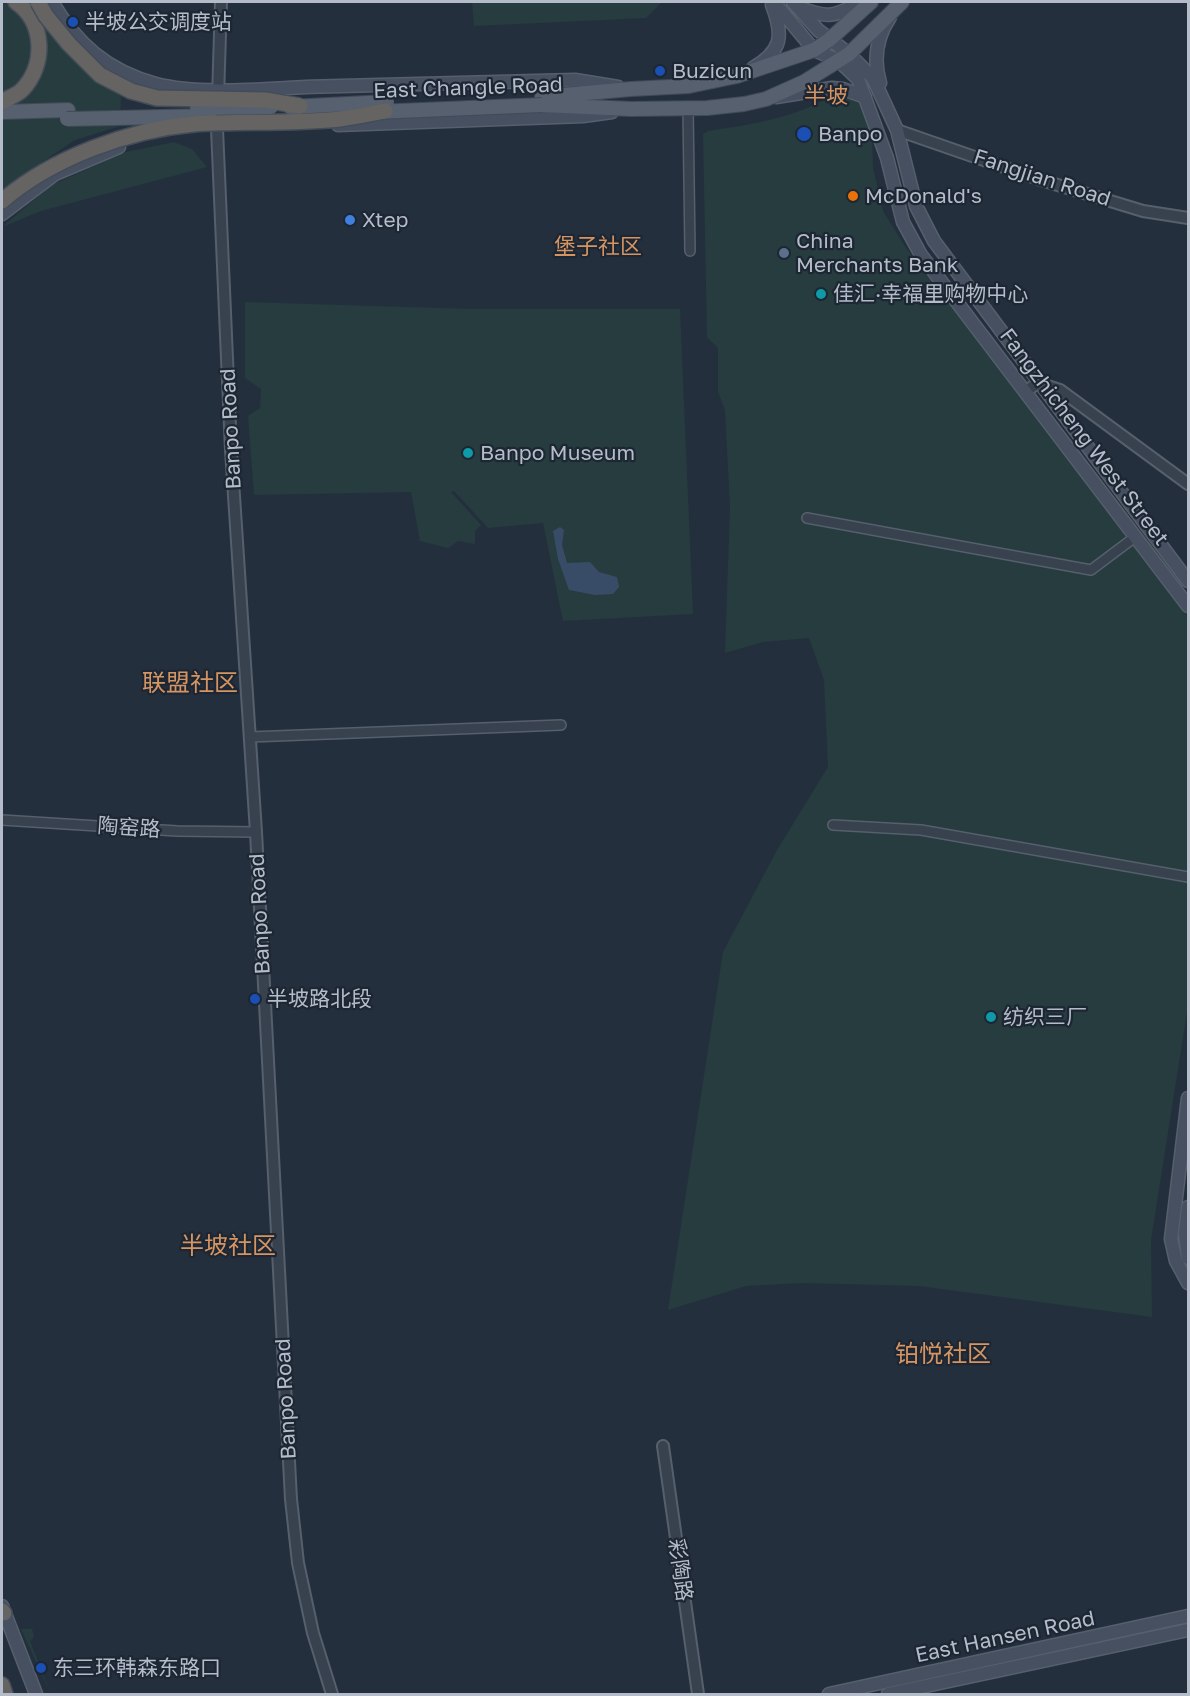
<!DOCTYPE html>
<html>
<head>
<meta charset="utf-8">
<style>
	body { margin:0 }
	#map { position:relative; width:1190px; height:1696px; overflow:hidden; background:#242f3e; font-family:"Golos Text",sans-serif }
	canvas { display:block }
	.frame { position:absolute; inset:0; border:3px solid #b4bcc9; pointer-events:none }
</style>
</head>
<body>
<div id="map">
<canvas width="1190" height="1696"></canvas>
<div class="frame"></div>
</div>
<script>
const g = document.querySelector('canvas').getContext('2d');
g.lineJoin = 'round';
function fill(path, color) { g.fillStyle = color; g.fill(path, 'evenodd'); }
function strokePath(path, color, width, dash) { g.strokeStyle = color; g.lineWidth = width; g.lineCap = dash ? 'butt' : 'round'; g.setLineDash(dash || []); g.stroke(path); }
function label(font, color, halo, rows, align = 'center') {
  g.font = font + ' "Golos Text","Noto Sans SC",sans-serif'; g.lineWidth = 4.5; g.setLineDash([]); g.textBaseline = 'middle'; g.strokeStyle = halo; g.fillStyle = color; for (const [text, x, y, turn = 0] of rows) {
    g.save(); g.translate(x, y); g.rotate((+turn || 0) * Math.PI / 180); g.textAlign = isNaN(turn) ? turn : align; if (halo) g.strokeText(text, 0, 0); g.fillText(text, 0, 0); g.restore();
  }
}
fill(new Path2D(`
	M2 2H35L67 53 121 92 120 126 75 140 2 189Z
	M472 2H662L646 18 474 26Z
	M840 94 856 99 859 104 872 137 873 168 883 211 906 248 1188 617V1006L1151 1240 1152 1317 919 1286 803 1283 746 1286 668 1310 723 952 777 850 828 767 824 680 809 638 763 642 725 653 730 507 725 410 718 392V348L707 337 703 134 708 131C741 126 774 121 805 109 817 104 828 97 840 94Z
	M174 142 192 149 207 167 41 211 2 227 52 185 126 152Z
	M245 302 472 309H680L693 614 563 621 543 523 488 528 454 491 451 492 481 525 475 531V544L458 541 448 548 420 541 411 492 254 495 248 416 260 408 261 389 245 378Z
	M21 1629H32L34 1637 30 1641 51 1694Z`), '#263c3f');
fill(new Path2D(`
	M560 527 564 530 562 545 567 563 590 562 599 572 617 577 619 587 613 594 595 595 569 590 558 559 553 531Z`), '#394c67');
const minor = new Path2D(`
	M688 108 690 251
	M807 518 1091 570 1135 537
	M250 737 561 725
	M2 820 177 831 256 832
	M833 825 921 830 1188 877`);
const tertiary = new Path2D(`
	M221 2 217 129 231 450 256 832 291 1499 298 1563 313 1633 332 1694
	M897 130 1038 179 1143 211 1188 218
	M1026 391 1038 383 1060 390 1188 484
	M663 1446 698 1694`);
const secondary = new Path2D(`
	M52 2C77 44 107 71 156 84 198 95 262 89 306 87 396 85 486 82 575 80L618 87
	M774 2 814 50 839 61 858 79 887 158 903 222 921 255 1188 606
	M793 2 818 30 849 54 873 78 897 130 916 206 934 241 1188 581
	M800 8C833 20 834 15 863 2
	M753 68C782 51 784 36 772 5
	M880 83C873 59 876 38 890 17
	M776 97 832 88 843 89 865 97
	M338 125 583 116 612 112
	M2 214 55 174 119 147
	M1188 1098 1171 1239 1176 1261 1188 1283
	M1188 1207 1185 1234 1188 1258
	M2 1606 36 1694
	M829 1694 1188 1616
	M888 1694 1188 1630`);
const primary = new Path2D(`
	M542 97 631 89 689 86 737 76 814 50 829 40 871 2
	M542 105 631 109 707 108 744 104 766 99 804 82 849 54 902 2
	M2 112 68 110`);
const trunk = new Path2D(`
	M2 102C8 98 17 95 22 90 46 65 45 22 16 2
	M2 1611 4 1613
	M2 1685 5 1694`);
strokePath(minor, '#565f6c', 12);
strokePath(tertiary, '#565f6c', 14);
strokePath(secondary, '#565f6c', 15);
strokePath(primary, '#414a57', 16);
strokePath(trunk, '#434c59', 18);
strokePath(minor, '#38414e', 9);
strokePath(tertiary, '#38414e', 10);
strokePath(secondary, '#465061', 12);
strokePath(primary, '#56606e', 14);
strokePath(trunk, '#656462', 15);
const primaryBridge = new Path2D(`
	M290 107 387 102
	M197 108 271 107
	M375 112 542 105
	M67 119 209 116`);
const trunkBridge = new Path2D(`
	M38 2 46 16 69 44 100 75 131 91 157 98 265 100 300 106
	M2 201C52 158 128 130 194 124 242 121 292 124 340 119 355 117 370 114 385 111`);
strokePath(primaryBridge, '#414a57', 16, []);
strokePath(trunkBridge, '#434c59', 18, []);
strokePath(primaryBridge, '#56606e', 14);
strokePath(trunkBridge, '#656462', 15);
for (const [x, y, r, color] of [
	[73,22,6,"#1a4fb4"],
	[660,71,6,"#1a4fb4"],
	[804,134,8,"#1a4fb4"],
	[853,196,6,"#e8710a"],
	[350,220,6,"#3f7fe0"],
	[784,253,6,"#5c6f8a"],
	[821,294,6,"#0f9aa8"],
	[468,453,6,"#0f9aa8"],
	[255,999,6,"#1a4fb4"],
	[991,1017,6,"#0f9aa8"],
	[41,1668,6,"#1a4fb4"]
]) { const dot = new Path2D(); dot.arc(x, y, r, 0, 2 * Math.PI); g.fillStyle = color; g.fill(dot); strokePath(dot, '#1d2633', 2); }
label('21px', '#b4bcc9', '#1d2633', [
	["半坡公交调度站",85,22],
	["Buzicun",672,71],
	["Banpo",818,134],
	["McDonald's",865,196],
	["Xtep",362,220],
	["China",796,241],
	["Merchants Bank",796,265],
	["佳汇·幸福里购物中心",833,294],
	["Banpo Museum",480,453],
	["半坡路北段",267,999],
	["纺织三厂",1003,1017],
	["东三环韩森东路口",53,1668]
], 'left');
label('21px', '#b4bcc9', '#1d2633', [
	["East Changle Road",468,88,-2],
	["Fangjian Road",1042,178,18],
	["Banpo Road",231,429,-93],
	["Fangzhicheng West Street",1084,437,53],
	["陶窑路",129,828,4],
	["Banpo Road",260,914,-93],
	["Banpo Road",286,1399,-93],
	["彩陶路",680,1570,82],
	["East Hansen Road",1005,1637,-12]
]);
label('22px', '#d59563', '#1d2633', [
	["半坡",826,96],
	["堡子社区",598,247]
]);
label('24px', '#d59563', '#1d2633', [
	["联盟社区",190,683],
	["半坡社区",228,1246],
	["铂悦社区",943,1354]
]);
</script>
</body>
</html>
